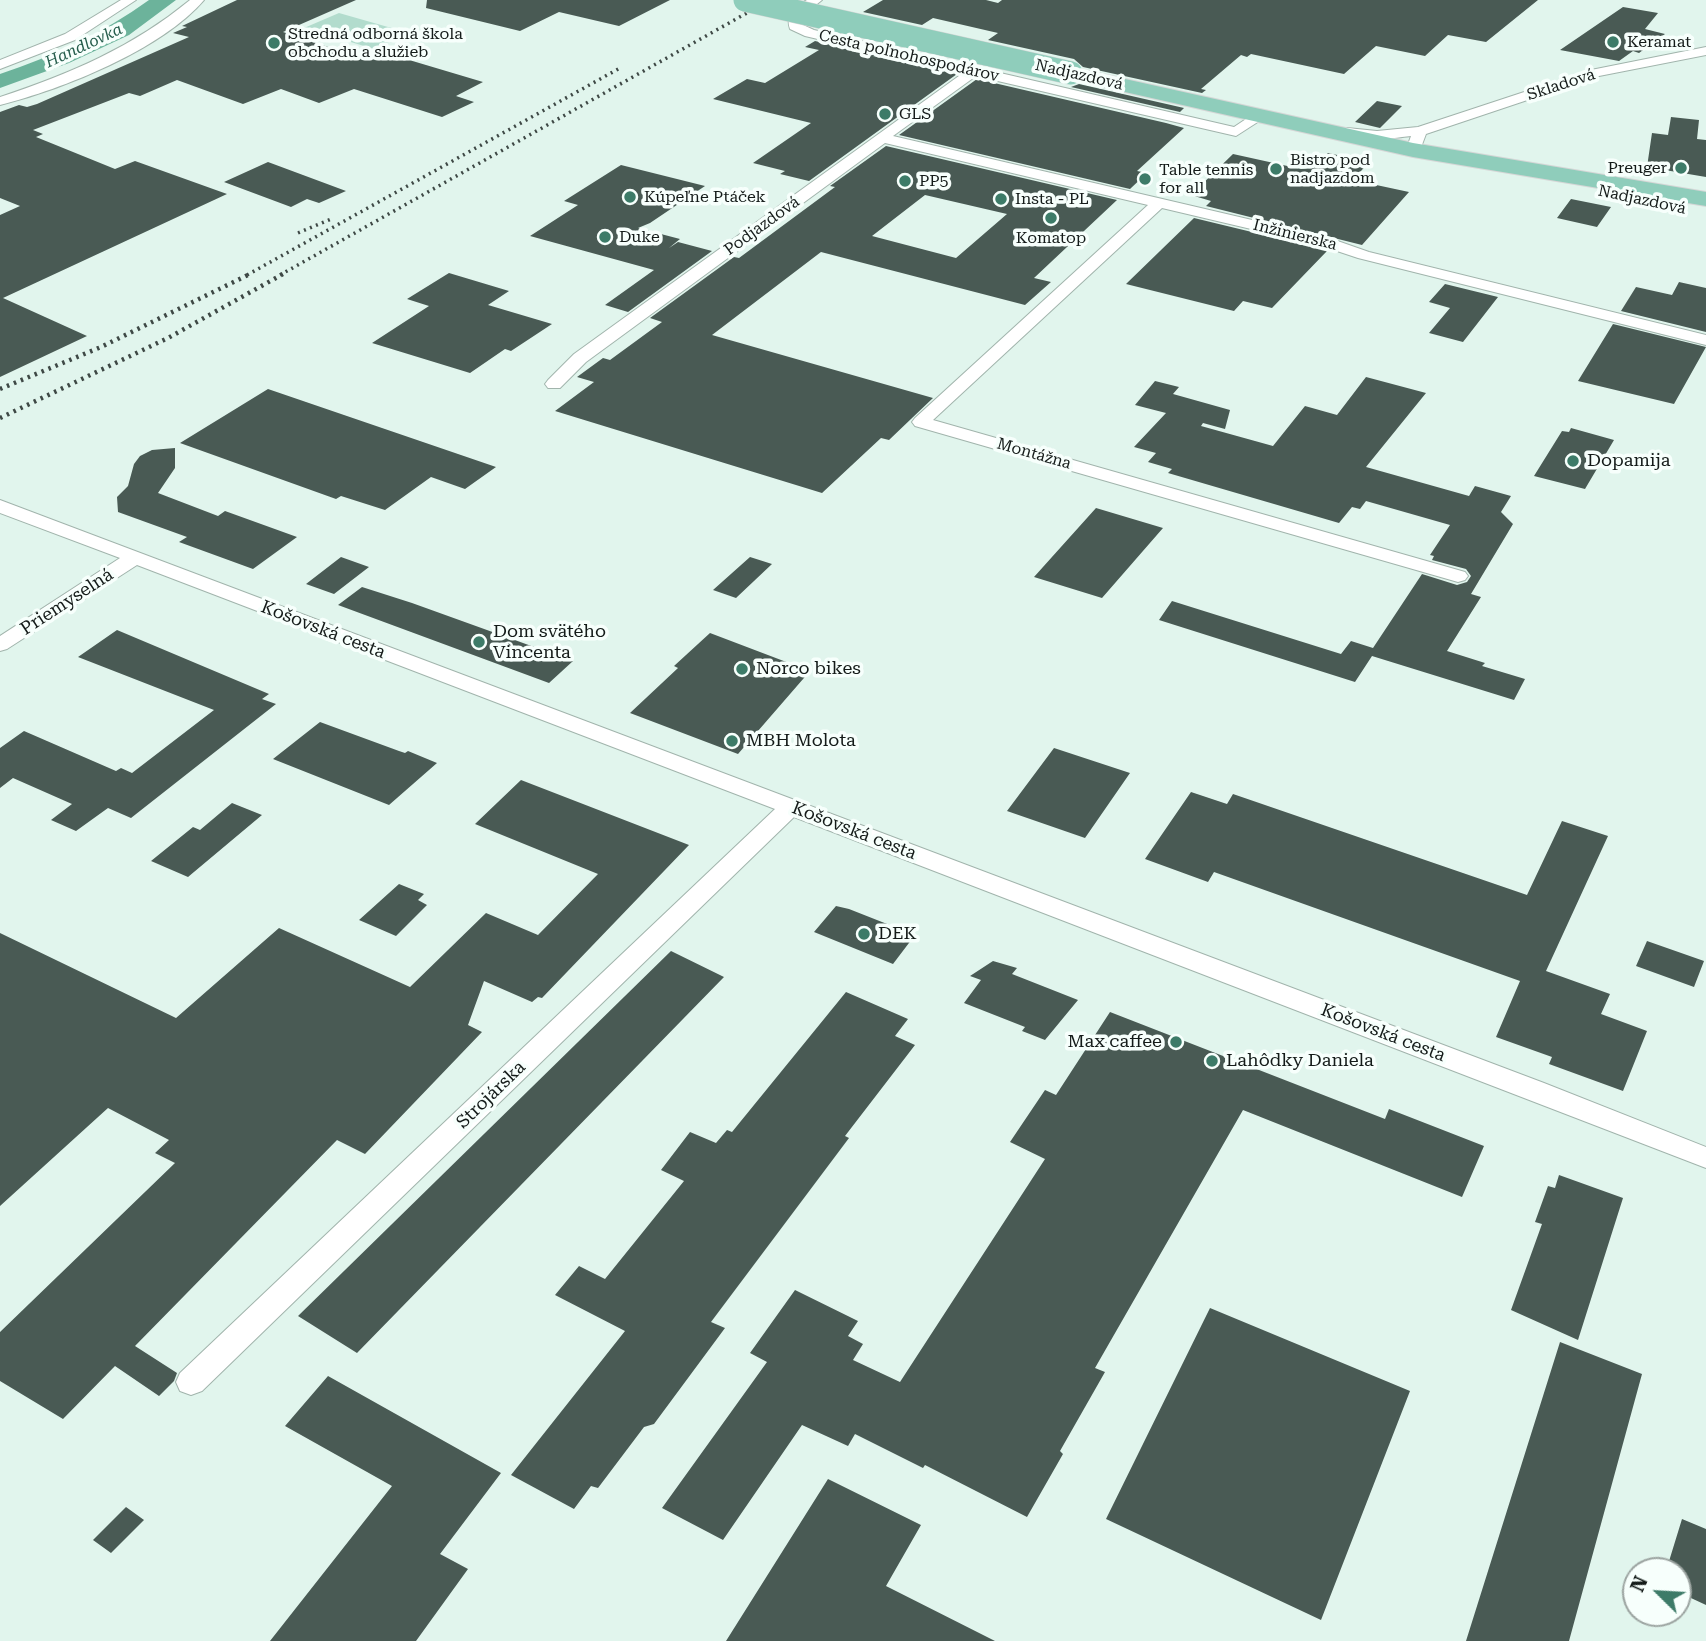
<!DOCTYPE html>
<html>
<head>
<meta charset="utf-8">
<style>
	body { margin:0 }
	#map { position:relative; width:1706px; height:1641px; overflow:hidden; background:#e1f5ed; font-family:"Roboto Serif",serif }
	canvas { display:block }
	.north { position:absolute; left:1622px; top:1557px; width:70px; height:70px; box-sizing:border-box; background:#f7fffc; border:2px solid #9ca4a1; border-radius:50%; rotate:294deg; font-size:19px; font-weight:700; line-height:28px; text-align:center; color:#141b19 }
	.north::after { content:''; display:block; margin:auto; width:24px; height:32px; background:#3d7b68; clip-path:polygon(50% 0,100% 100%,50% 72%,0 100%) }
</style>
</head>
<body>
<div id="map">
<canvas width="1706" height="1641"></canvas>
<div class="north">N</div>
</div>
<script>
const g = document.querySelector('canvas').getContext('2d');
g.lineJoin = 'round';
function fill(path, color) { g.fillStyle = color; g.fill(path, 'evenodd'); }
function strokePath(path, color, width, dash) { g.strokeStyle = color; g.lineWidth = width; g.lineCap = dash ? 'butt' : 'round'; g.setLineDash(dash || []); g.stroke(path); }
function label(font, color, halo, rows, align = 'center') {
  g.font = font + ' "Roboto Serif",serif'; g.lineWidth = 7; g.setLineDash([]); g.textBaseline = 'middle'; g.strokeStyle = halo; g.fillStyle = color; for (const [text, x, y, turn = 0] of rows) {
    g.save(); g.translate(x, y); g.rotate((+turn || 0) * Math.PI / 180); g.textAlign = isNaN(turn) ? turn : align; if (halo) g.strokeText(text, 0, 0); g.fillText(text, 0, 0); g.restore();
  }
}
fill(new Path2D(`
	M339 13 409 33 374 49 304 28Z`), '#b2dccd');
fill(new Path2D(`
	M149 0H176L129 35 69 63 0 88V74C54 56 103 33 149 0Z`), '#6cb39b');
fill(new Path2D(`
	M237 0H356L283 32 361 58 379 51 483 82 456 96 474 102 442 117 354 89 319 103 281 89 243 104 177 80 140 96 129 93 33 130 43 134 36 137 115 169 135 161 227 194 3 298 87 336 0 377V215L20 206 0 198V112L19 105 27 107 37 104 189 37 173 33 187 27 182 26Z
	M427 0H670L619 26 559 12 520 31 426 8Z
	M883 0H986L998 3 1002 0H1538L1486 42 1448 35 1425 56 1376 46 1344 74 1251 54 1247 57 1241 55 1201 89 1206 90 1202 93 1083 67 1074 59 988 40 998 33 933 18 922 25 863 12Z
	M1623 7 1658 13 1645 29 1665 34 1639 53 1633 51 1619 61 1560 50Z
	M815 41 875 55 873 56 957 74 809 181 780 174 785 171 753 163 811 123 713 99 747 79 765 83 819 50 805 47Z
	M977 79 1166 123 1184 128 1137 171 1147 173 1130 189 899 135Z
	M1079 84 1184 108 1180 112 1071 87Z
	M1377 101 1402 106 1380 128 1355 122Z
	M1671 117 1699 120 1697 139 1706 140V177L1647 167 1652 133 1668 135Z
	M886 146 1117 200 1034 278 1051 282 1025 305 821 252 712 335 933 398 889 440 881 438 822 493 555 411 594 382 577 377 603 358 610 360 662 322 650 318 734 257 739 258 835 187 830 186ZM925 195 1007 214 956 258 872 236Z
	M1328 153 1369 162 1353 180 1409 192 1362 245 1206 206 1211 201 1191 195 1233 154 1301 169 1314 168Z
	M268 162 346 191 319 203 307 199 291 207 224 182Z
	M621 165 705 186 650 223 638 228 680 239 669 248 678 242 712 251 628 312 605 305 654 270 530 236 578 205 564 201Z
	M1571 199 1611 207 1597 227 1557 218Z
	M1194 218 1318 248 1327 251 1272 308 1243 301 1234 311 1126 284Z
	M449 273 509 291 488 305 552 324 511 351 505 349 470 373 372 343 429 306 407 299Z
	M1679 282 1706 288V332L1621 311 1636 287 1672 295Z
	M1445 284 1498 297 1463 342 1429 333 1450 308 1429 302Z
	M1613 324 1706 347 1674 404 1578 381Z
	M1366 377 1426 393 1366 467 1469 496 1475 486 1511 496 1501 512 1513 524 1471 594 1481 597 1447 651 1485 663 1482 666 1525 679 1514 700 1372 656 1355 682 1159 620 1172 601 1341 654 1351 641 1373 648 1422 574 1457 585 1467 582 1471 576 1466 569 1432 560 1434 556 1430 555 1450 525 1366 501 1360 509 1352 507 1339 523 1168 473 1172 469 1148 462 1156 453 1134 447 1166 413 1135 405 1155 381 1179 387 1173 394 1230 410 1225 429 1203 423 1201 426 1273 446 1305 406 1337 415Z
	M268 389 496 467 465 489 431 477 385 510 341 496 336 499 180 443Z
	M1571 428 1614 440 1585 489 1534 476 1562 431 1569 432Z
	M175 448V468L158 493 218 516 225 511 297 537 253 569 179 542 187 537 118 512 117 497 128 486 134 464 140 456 152 450Z
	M1096 508 1163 528 1102 598 1034 577Z
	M341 557 369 567 334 594 306 584Z
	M750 557 772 564 736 598 713 590Z
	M362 587 412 603 573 661 549 683 338 605Z
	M117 630 269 694 262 699 276 704 131 818 108 808 76 831 51 820 72 804 13 778 0 788V748L24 731 116 771 121 768 132 773 214 710 78 657Z
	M710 633 810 671 738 754 630 713 678 668 674 666Z
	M320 722 399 751 405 753 408 751 437 763 389 805 273 759Z
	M1054 748 1130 773 1085 838 1007 811Z
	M521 780 689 845 542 998 538 997 532 1002 484 981 468 1025 482 1032 365 1154 337 1140 135 1346 177 1373 174 1381 159 1396 115 1366 63 1419 0 1381V1332L175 1163 155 1153 169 1140 108 1108 0 1206V933L176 1018 279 928 410 987 486 913 538 935 598 874 475 824Z
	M1191 792 1227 804 1233 794 1527 895 1562 821 1608 836 1546 971 1610 994 1601 1014 1647 1031 1623 1091 1549 1064 1552 1057 1496 1037 1520 981 1214 872 1208 882 1145 859Z
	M232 803 262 815 188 877 151 861 193 827 200 830Z
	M399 884 424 894 418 900 427 905 396 936 359 920Z
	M836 906 849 909 915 935 893 964 814 932Z
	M1647 941 1704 961 1694 987 1636 966Z
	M671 951 724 977 357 1353 298 1316Z
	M993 961 1017 968 1012 974 1078 1000 1045 1040 1022 1031 1025 1027 964 1003 981 980 970 976Z
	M846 992 908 1019 895 1036 915 1045 845 1136 849 1138 711 1322 725 1328 654 1424 644 1427 598 1488 591 1486 574 1509 511 1475 625 1331 555 1295 579 1266 605 1279 684 1181 661 1170 690 1132 716 1143 727 1130 732 1132Z
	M1110 1012 1385 1119 1389 1109 1484 1146 1462 1197 1243 1110 1095 1368 1105 1372 1060 1451 1063 1454 1027 1517 925 1465 923 1468 855 1434 848 1446 802 1425 723 1540 662 1508 767 1362 750 1353 795 1290 858 1321 848 1336 863 1344 853 1360 900 1382 1045 1159 1010 1142 1045 1090 1056 1095Z
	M1559 1175 1623 1198 1578 1340 1511 1310 1542 1224 1535 1222 1548 1186 1555 1188Z
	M1210 1308 1410 1391 1321 1620 1106 1519Z
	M1560 1342 1642 1374 1569 1641H1466Z
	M328 1376 501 1473 440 1554 468 1569 416 1641H270L392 1486 285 1426Z
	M828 1479 921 1525 886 1586 995 1641H726Z
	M126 1507 144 1520 111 1553 93 1540Z
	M1682 1519 1706 1529V1605L1678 1592V1571H1666Z`), '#495a54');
const minor = new Path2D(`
	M121 0H136L75 40 0 69V60L65 34Z
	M190 0H204C161 50 63 89 0 105V97C70 74 133 47 190 0Z
	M807 0H822L801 17V24L814 30 1234 127 1255 113H1265L1267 116 1236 136 976 76 893 136 1329 238 1369 252 1706 335V345L1358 258 1319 245 1162 208 933 420 1465 572 1468 576 1465 580 1458 582 915 426 912 422 915 418 1148 205 885 143 586 362 560 388H548L545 384 548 380 574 354 963 73 805 36 790 29C785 14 795 7 807 0Z
	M1706 47V55L1599 76 1426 134 1420 150 1413 154 1406 150 1411 136C1391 138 1356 145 1340 132L1347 128 1377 131 1418 127 1591 70Z
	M0 500 1544 1083 1706 1147V1168L794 817 202 1391 191 1395 180 1391 176 1382 180 1373 775 809 137 565 7 649 0 651V636L120 558 0 513Z`);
const primary = new Path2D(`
	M1071 67 1413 143 1706 192V206L1413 157 1063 78 1060 73 1063 68Z`);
strokePath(minor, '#a1b4ac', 2);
strokePath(primary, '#d5d6d6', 2);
fill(minor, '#fff');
fill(primary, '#8fcdbb');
strokePath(new Path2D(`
	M298 233 331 219
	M247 275 620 68
	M280 275 770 0`), '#3e4845', 3.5, [2, 4.5]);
strokePath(new Path2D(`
	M0 389 101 347 250 274
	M0 418 168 338 283 274`), '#3e4845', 4.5, [2.5, 5]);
const primaryBridge = new Path2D(`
	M745 0 1071 73`);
strokePath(primaryBridge, '#d5d6d6', 24, []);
strokePath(primaryBridge, '#8fcdbb', 23);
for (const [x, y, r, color] of [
	[1613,42,7,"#3d7b68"],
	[274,43,7,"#3d7b68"],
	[885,114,7,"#3d7b68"],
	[1681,168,7,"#3d7b68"],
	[1276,169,7,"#3d7b68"],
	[1145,179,7,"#3d7b68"],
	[905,181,7,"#3d7b68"],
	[630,197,7,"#3d7b68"],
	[1001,199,7,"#3d7b68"],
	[1051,218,7,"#3d7b68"],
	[605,237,7,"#3d7b68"],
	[1573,461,7,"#3d7b68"],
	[479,642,7,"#3d7b68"],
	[742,669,7,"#3d7b68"],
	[732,741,7,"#3d7b68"],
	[864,934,7,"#3d7b68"],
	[1176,1042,7,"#3d7b68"],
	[1212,1061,7,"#3d7b68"]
]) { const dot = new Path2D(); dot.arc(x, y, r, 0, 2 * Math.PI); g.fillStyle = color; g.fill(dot); strokePath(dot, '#f7fffc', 2.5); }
label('16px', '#141b19', '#f7fffc', [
	["Stredná odborná škola",288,34],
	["obchodu a služieb",288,52],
	["Keramat",1627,42],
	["GLS",899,114],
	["Bistro pod",1290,160],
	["nadjazdom",1290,178],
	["Preuger",1667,168,"right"],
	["Table tennis",1159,170],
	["for all",1159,188],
	["PP5",919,181],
	["Kúpeľne Ptáček",644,197],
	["Insta - PL",1015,199],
	["Duke",619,237],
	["Komatop",1051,238,"center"]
], 'left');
label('italic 16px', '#255d4c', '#f7fffc', [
	["Handlovka",84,46,-25]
]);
label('16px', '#141b19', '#f7fffc', [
	["Cesta poľnohospodárov",909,56,13],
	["Nadjazdová",1079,75,13],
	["Skladová",1561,85,-18],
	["Nadjazdová",1642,200,12],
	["Podjazdová",762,226,-36],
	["Inžinierska",1295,235,14],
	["Montážna",1034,454,16]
]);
label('18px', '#141b19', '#f7fffc', [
	["Dopamija",1587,461],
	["Dom svätého",493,632],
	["Vincenta",493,653],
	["Norco bikes",756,669],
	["MBH Molota",746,741],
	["DEK",878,934],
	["Max caffee",1162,1042,"right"],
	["Lahôdky Daniela",1226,1061]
], 'left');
label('18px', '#141b19', '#f7fffc', [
	["Priemyselná",67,602,-33],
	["Košovská cesta",323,630,21],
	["Košovská cesta",854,831,21],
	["Košovská cesta",1383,1033,21],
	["Strojárska",491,1095,-44]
]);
</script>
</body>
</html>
